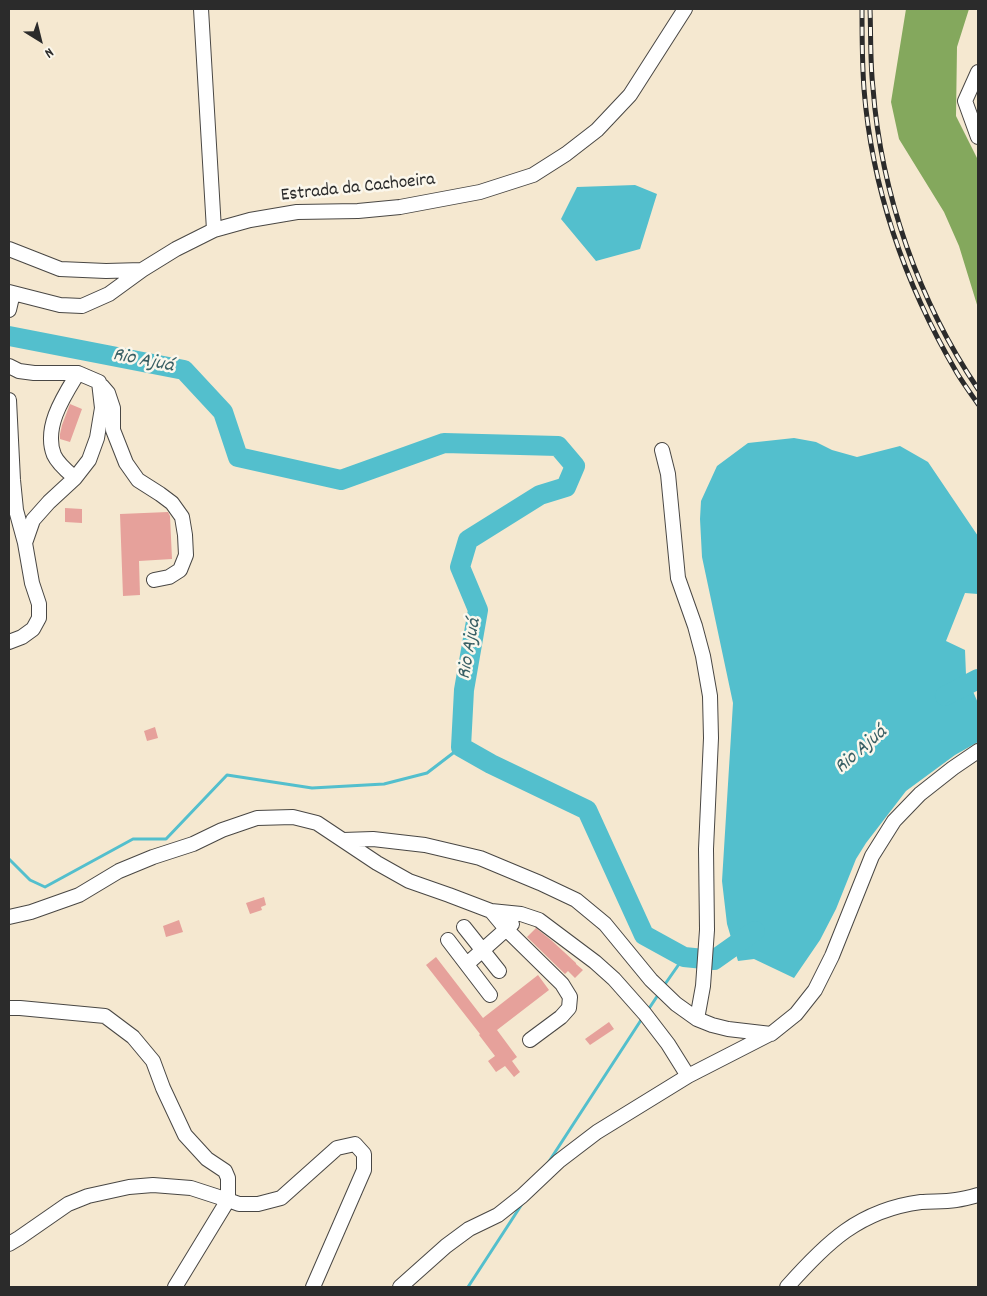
<!DOCTYPE html>
<html>
<head>
<meta charset="utf-8">
<style>
	body { margin:0 }
	#map { position:relative; width:987px; height:1296px; overflow:hidden; background:#f5e8d0; font-family:Dekko,sans-serif }
	canvas { display:block }
	.frame { position:absolute; inset:0; border:10px solid #2b2b2b; pointer-events:none }
	.north { position:absolute; left:15px; top:15px; width:50px; height:50px; -webkit-text-stroke:4px #fbf7ec; paint-order:stroke; rotate:144deg; font-size:14px; font-weight:700; line-height:20px; text-align:center; color:#2b2b2b }
	.north::after { content:''; display:block; margin:auto; width:18px; height:22px; background:#2b2b2b; clip-path:polygon(50% 0,100% 100%,50% 72%,0 100%) }
</style>
</head>
<body>
<div id="map">
<canvas width="987" height="1296"></canvas>
<div class="frame"></div>
<div class="north">N</div>
</div>
<script>
const g = document.querySelector('canvas').getContext('2d');
g.lineJoin = 'round';
function fill(path, color) { g.fillStyle = color; g.fill(path, 'evenodd'); }
function strokePath(path, color, width, dash) { g.strokeStyle = color; g.lineWidth = width; g.lineCap = dash ? 'butt' : 'round'; g.setLineDash(dash || []); g.stroke(path); }
function label(font, color, halo, rows, align = 'center') {
  g.font = font + ' Dekko,sans-serif'; g.lineWidth = 5; g.setLineDash([]); g.textBaseline = 'middle'; g.strokeStyle = halo; g.fillStyle = color; for (const [text, x, y, turn = 0] of rows) {
    g.save(); g.translate(x, y); g.rotate((+turn || 0) * Math.PI / 180); g.textAlign = isNaN(turn) ? turn : align; if (halo) g.strokeText(text, 0, 0); g.fillText(text, 0, 0); g.restore();
  }
}
fill(new Path2D(`
	M906 9H969L957 47 956 116 978 160V308L959 246 944 212 899 139 891 102Z`), '#84a85d');
fill(new Path2D(`
	M635 185 657 194 640 249 596 261 561 219 577 187Z
	M794 438 816 442 832 450 857 457 900 446 928 462 978 536V594L965 593 946 641 965 650 966 675 978 703V742L955 755 906 791 866 843 856 859 836 909 820 940 794 978 754 959 738 961 727 924 722 881 733 703 702 557 700 519 701 501 717 466 748 443Z`), '#53bfcd');
strokePath(new Path2D(`
	M9 859 30 880 45 887 133 839H166L227 775 312 788 384 784 427 773 461 747
	M663 987 684 957
	M648 1010 660 992
	M548 1163 643 1017
	M468 1287 522 1204`), '#53bfcd', 3);
strokePath(new Path2D(`
	M9 336 184 370 223 412 238 457 341 480 444 443 558 446 575 466 566 487 540 495 468 540 460 567 478 610 464 690 461 747 491 764 587 810 644 935 684 957 714 960 755 931
	M945 696 978 679`), '#53bfcd', 20);
fill(new Path2D(`
	M70 404 82 409 70 442 60 439V434L62 425Z
	M65 508 82 509V523L65 522Z
	M168 512 170 516 172 559 139 561 140 595 123 596 120 514Z
	M155 727 158 738 147 741 144 731Z
	M264 897 266 905 261 907 262 910 250 914 246 903Z
	M179 920 183 932 166 937 163 926Z
	M536 928 551 940 576 963V964L583 970 575 978 568 971 565 974 527 937Z
	M436 957 483 1018 538 975 549 990 497 1030 517 1057 512 1061 520 1072 514 1077 505 1066 496 1072 488 1061 495 1056 479 1035 480 1034 426 965Z
	M609 1022 614 1029 590 1045 585 1039Z`), '#e6a19b');
const minor = new Path2D(`
	M201 9 214 230
	M978 72 965 101 978 137
	M9 249 60 269 106 271 142 270
	M9 292 60 305 82 306 109 294 142 270 176 249 214 230 250 220 297 212 358 211 400 207 480 192 533 175 566 154 597 130 630 95 685 9
	M9 310 13 293
	M9 366 19 371 34 373H78L99 382 102 408 97 438 89 460 75 478 49 502 33 520 25 543 32 583 39 604V618L33 629 22 637 9 642
	M102 386 108 393 113 408V430L126 463 138 480 160 494 172 503 182 517 185 535 186 555 180 570 169 577 154 580
	M9 400 13 480 16 510 25 543
	M662 450 668 474 678 578 695 626 703 656 710 696 711 738 706 849 707 930 703 986 697 1019
	M75 478C68 472 58 464 54 455 43 427 64 396 78 373
	M343 840 373 839 425 845 480 858 540 883 576 900 605 924 651 980 676 1004 697 1019 712 1025 728 1029 771 1034 796 1014 815 990 832 956 872 856 894 821 920 794 953 768 978 751
	M491 911 506 929 562 984 570 997 569 1008 561 1017 530 1040
	M9 917 31 912 79 895 119 871 153 857 193 844 222 830 257 818 293 817 317 823 377 863 409 881 449 895 491 911 521 914 539 920 595 962 614 979 645 1014 668 1044 688 1076
	M464 927 499 971
	M448 940 490 995
	M467 964 512 924
	M9 1008H20L105 1016 133 1037 153 1061 163 1088 185 1135 207 1159 225 1171 228 1178V1200L239 1204H258L281 1198 337 1148 355 1144 364 1154V1170L313 1287
	M9 1244 19 1238 68 1204 88 1196 129 1187 153 1185 191 1188 228 1200 175 1287
	M400 1287 446 1246 469 1229 498 1215 522 1196 559 1161 597 1132 688 1076 770 1034
	M787 1287C826 1243 859 1210 921 1202 932 1201 944 1202 956 1200 963 1199 971 1197 978 1195`);
strokePath(minor, '#494744', 16);
strokePath(minor, '#fff', 14);
const rail = new Path2D(`
	M862 9C862 35 862 62 864 89 872 189 906 286 957 373 963 383 971 394 978 404
	M870 9C871 35 870 62 873 88 881 194 919 302 978 389`);
strokePath(rail, '#2b2b2b', 5);
strokePath(rail, '#fbf7ec', 3, [9]);
label('19px', '#2b2b2b', '#fbf7ec', [
	["Estrada da Cachoeira",358,189,-6]
]);
label('italic 20px', '#395f64', '#fbf7ec', [
	["Rio Ajuá",143,362,11],
	["Rio Ajuá",471,649,-80],
	["Rio Ajuá",862,751,-41]
]);
</script>
</body>
</html>
